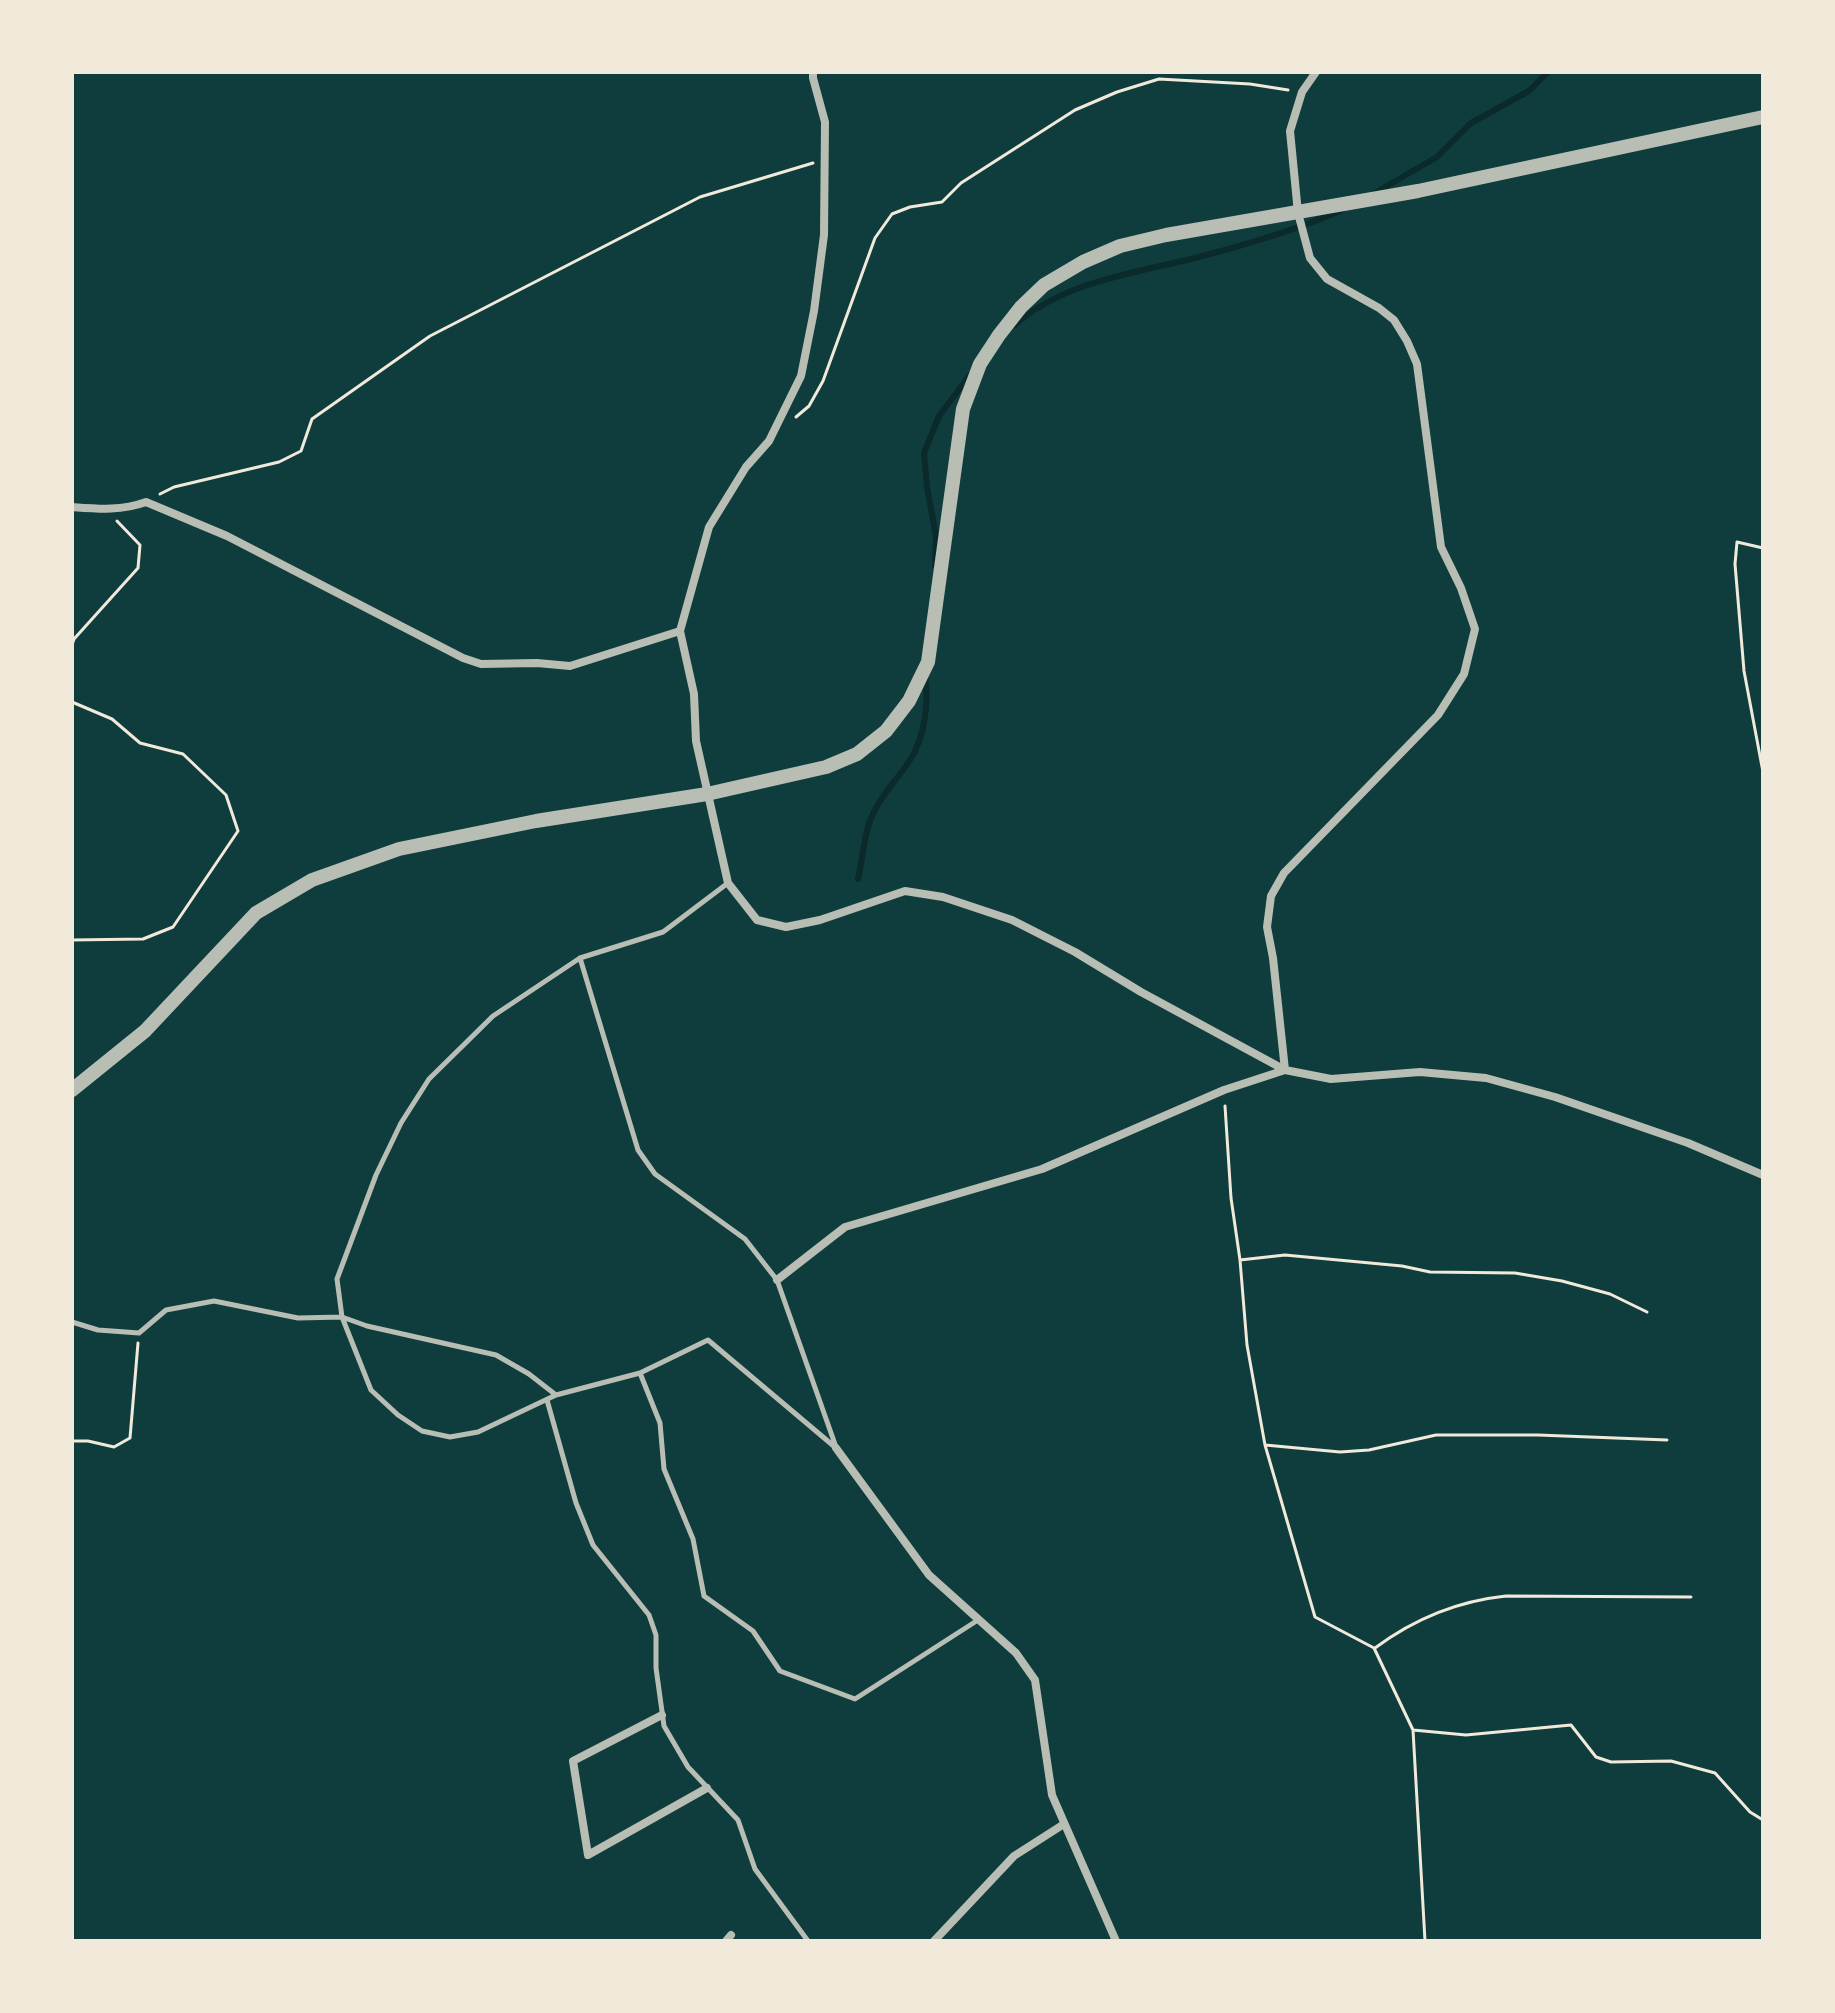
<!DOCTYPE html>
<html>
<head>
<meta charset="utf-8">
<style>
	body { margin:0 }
	#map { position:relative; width:1835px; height:2013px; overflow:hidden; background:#0f3d3e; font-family:"Titillium Web",sans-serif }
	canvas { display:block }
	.frame { position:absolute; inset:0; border:74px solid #f1e9da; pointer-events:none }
</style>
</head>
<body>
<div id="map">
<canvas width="1835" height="2013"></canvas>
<div class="frame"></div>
</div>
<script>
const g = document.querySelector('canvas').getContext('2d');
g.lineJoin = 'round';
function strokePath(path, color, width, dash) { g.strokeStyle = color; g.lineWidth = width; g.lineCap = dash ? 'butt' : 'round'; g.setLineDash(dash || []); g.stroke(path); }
strokePath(new Path2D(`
	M1373 194 1437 157 1471 123 1529 91 1548 72
	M1015 325C1061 283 1133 273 1191 259 1242 246 1294 231 1342 210
	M935 565 936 536 927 487 924 453 939 416 970 375
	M858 879C863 857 864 831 874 812 884 791 898 779 910 760 925 737 929 702 925 675`), '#0a2a2b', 6);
strokePath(new Path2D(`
	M796 417 809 406 823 381 875 238 892 214 910 207 942 202 961 183 1075 110 1117 92 1159 79 1250 84 1288 90
	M160 494 174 487 279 462 301 451 312 419 430 336 700 197 813 163
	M1763 548 1737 542 1735 564 1744 671 1763 772
	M72 645 74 639 138 568 140 545 117 521
	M72 702 112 719 140 743 183 754 226 795 238 831 173 927 143 939 72 940
	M1225 1106 1231 1198 1240 1260 1247 1345 1265 1445 1315 1617 1374 1648 1413 1730 1425 1941
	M1240 1260 1285 1255 1402 1266 1430 1272 1515 1273 1562 1281 1610 1294 1647 1312
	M72 1441H88L114 1447 130 1438 138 1343
	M1265 1445 1340 1452 1369 1450 1436 1435H1538L1667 1440
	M1375 1648C1414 1619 1458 1601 1506 1596L1691 1597
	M1413 1730 1466 1735 1571 1725 1596 1757 1611 1762 1671 1761 1715 1773 1750 1812 1763 1820`), '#f1e9da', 3);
strokePath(new Path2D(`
	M580 958 638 1150 655 1174 745 1239 777 1280 836 1447
	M72 1322 98 1330 139 1333 166 1310 214 1301 298 1318 342 1317 367 1326 496 1355 529 1374 556 1395 640 1373 708 1340 836 1448
	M640 1373 660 1423 664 1469 693 1539 704 1596 753 1631 780 1671 855 1699 978 1620
	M556 1395 478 1432 450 1437 422 1431 398 1415 371 1390 342 1317 337 1279 376 1175 401 1123 429 1079 493 1016 580 958 663 932 728 883
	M547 1400 576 1503 593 1545 649 1615 656 1635V1668L664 1726 688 1767 738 1820 755 1869 808 1941`), '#b8beb3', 5);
strokePath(new Path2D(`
	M813 72V78L825 122 824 235 814 311 801 376 769 441 746 467 709 527 680 631 694 694 696 741 728 883 757 920 786 927 820 920 905 891 943 897 1012 920 1075 952 1141 992 1285 1070 1331 1079 1420 1072 1486 1078 1555 1097 1688 1143 1763 1175
	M72 507C99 509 121 511 146 502L227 536 463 658 481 664 537 663 570 666 680 631
	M1285 1070 1273 958 1267 927 1271 896 1284 873 1438 715 1464 674 1475 629 1461 588 1441 547 1417 364 1407 341 1394 320 1379 308 1327 279 1310 258 1298 213 1290 131 1302 92 1316 72
	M777 1280 845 1227 1042 1169 1224 1090 1285 1070
	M836 1448 929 1575 1016 1653 1035 1680 1052 1795 1116 1941
	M662 1715 573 1761 588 1855 707 1788
	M726 1941 731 1935
	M934 1941 1014 1856 1064 1824`), '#b8beb3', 8);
strokePath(new Path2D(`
	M72 1090 145 1031 256 913 312 880 399 849 536 821 707 794 826 767 857 754 886 731 909 701 928 662 963 409 980 364 999 335 1021 307 1044 285 1083 262 1120 246 1166 235 1418 191 1763 117`), '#b8beb3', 14);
</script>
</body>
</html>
